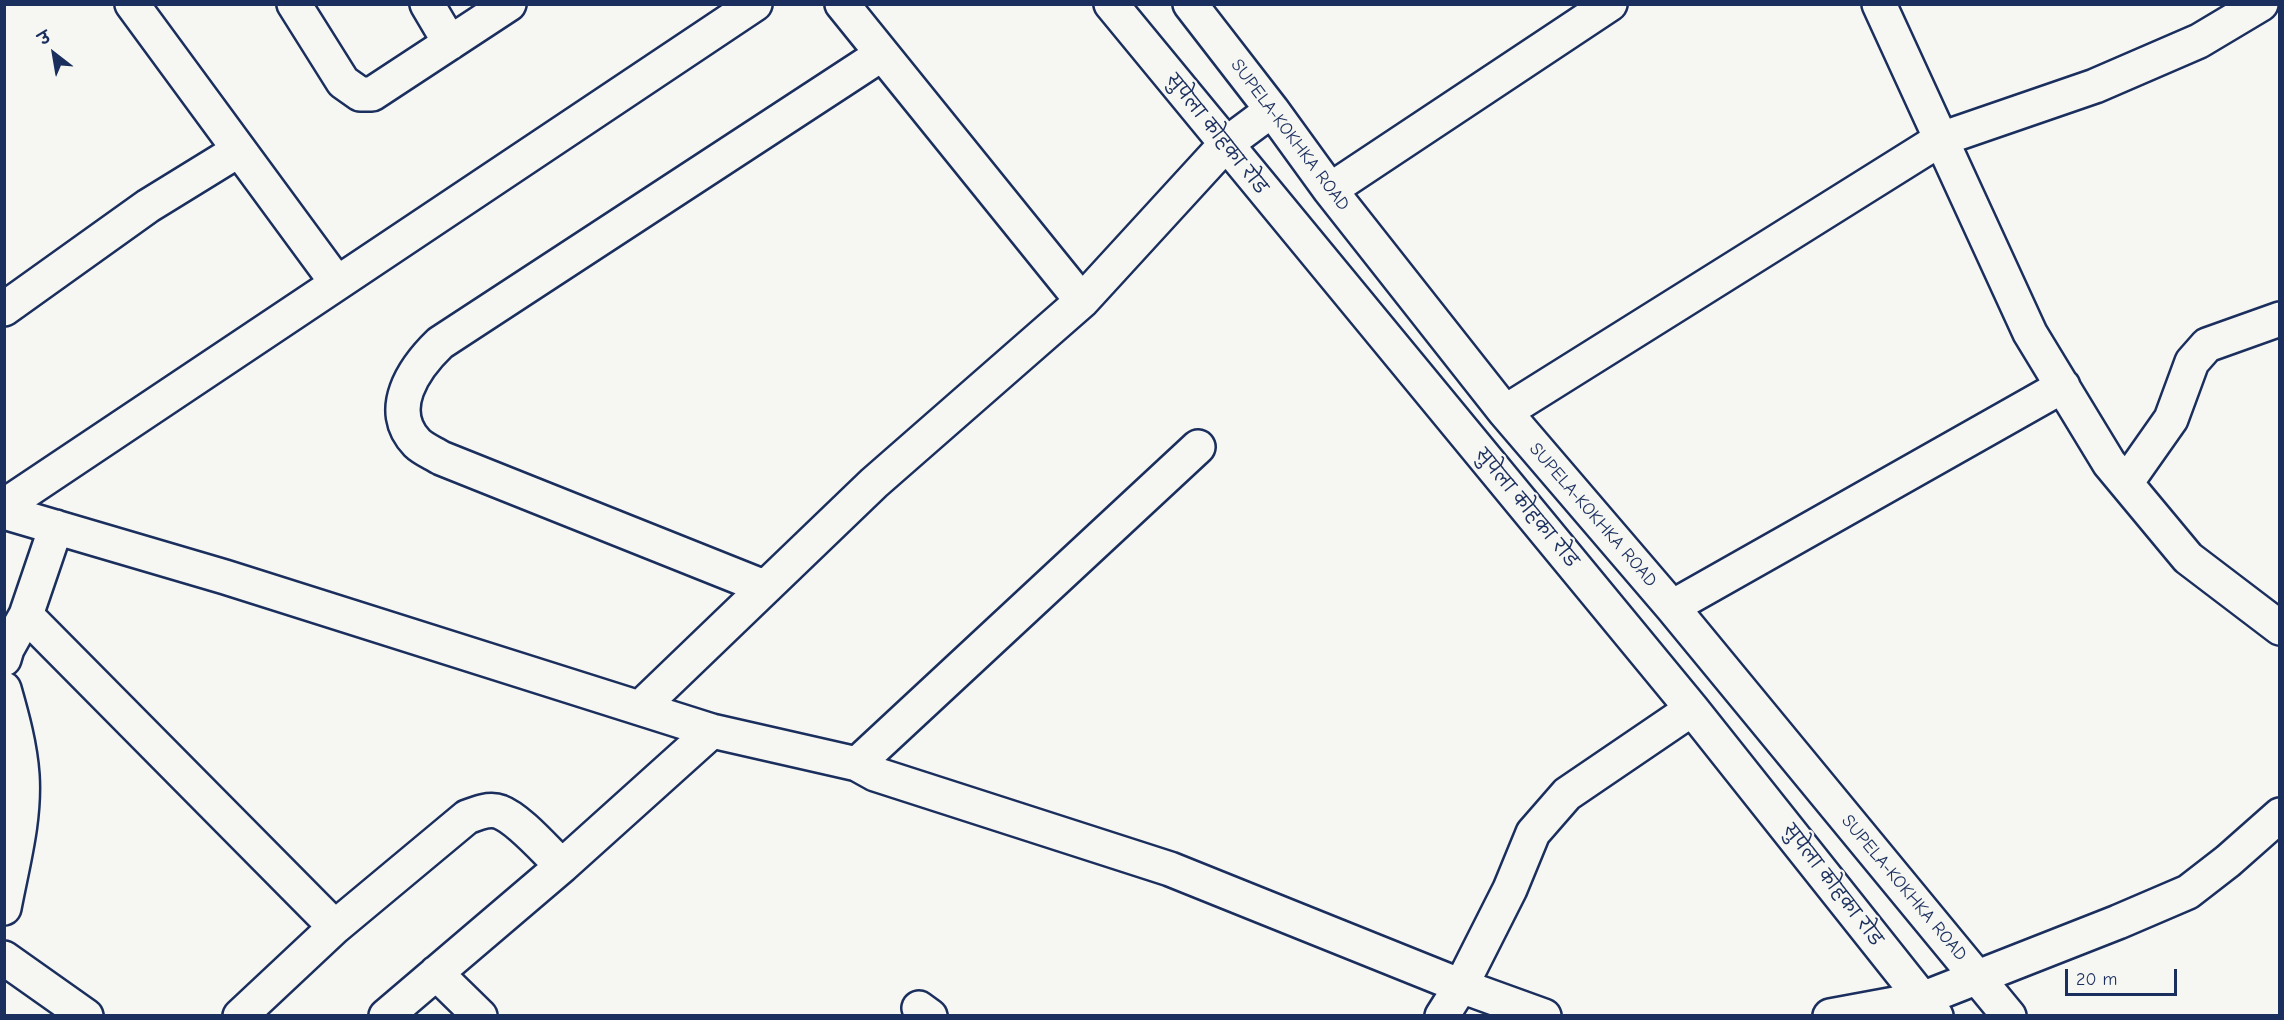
<!DOCTYPE html>
<html>
<head>
<meta charset="utf-8">
<style>
	body { margin:0 }
	#map { position:relative; width:2284px; height:1020px; overflow:hidden; background:#f6f6f2; font-family:"Comic Neue","Playpen Sans Deva",sans-serif }
	canvas { display:block }
	.frame { position:absolute; inset:0; border:6px solid #1b2f5e; pointer-events:none }
	.north { position:absolute; left:24px; top:24px; width:60px; height:60px; -webkit-text-stroke:4px #f6f6f2; paint-order:stroke; rotate:329deg; font-size:16px; font-weight:700; line-height:24px; text-align:center; color:#1b2f5e }
	.north::after { content:''; display:block; margin:auto; width:21px; height:27px; background:#1b2f5e; clip-path:polygon(50% 0,100% 100%,50% 72%,0 100%) }
	.scale { position:absolute; left:2065px; top:969px; width:112px; height:27px; box-sizing:border-box; border:3px solid #1b2f5e; border-top:0; padding-left:8px; font-size:18px; line-height:21px; white-space:nowrap; color:#1b2f5e; -webkit-text-stroke:4px #f6f6f2; paint-order:stroke }
</style>
</head>
<body>
<div id="map">
<canvas width="2284" height="1020"></canvas>
<div class="frame"></div>
<div class="north">उ</div>
<div class="scale">20 m</div>
</div>
<script>
const g = document.querySelector('canvas').getContext('2d');
g.lineJoin = 'round';
function strokePath(path, color, width, dash) { g.strokeStyle = color; g.lineWidth = width; g.lineCap = dash ? 'butt' : 'round'; g.setLineDash(dash || []); g.stroke(path); }
function label(font, color, halo, rows, align = 'center') {
  g.font = font + ' "Comic Neue","Playpen Sans Deva",sans-serif'; g.lineWidth = 4.5; g.setLineDash([]); g.textBaseline = 'middle'; g.strokeStyle = halo; g.fillStyle = color; for (const [text, x, y, turn = 0] of rows) {
    g.save(); g.translate(x, y); g.rotate((+turn || 0) * Math.PI / 180); g.textAlign = isNaN(turn) ? turn : align; if (halo) g.strokeText(text, 0, 0); g.fillText(text, 0, 0); g.restore();
  }
}
const minor = new Path2D(`
	M132 4 337 283
	M294 4 343 82 360 94H372L509 4
	M427 4 450 43
	M842 4 1082 301
	M1111 4 1692 709 1936 1016
	M1190 4 1272 110 1330 190 1505 412 1672 607 2009 1016
	M1879 4 2030 333 2109 463 2188 558 2280 628
	M1330 190 1610 4
	M4 309 148 206 239 150
	M1505 412 1941 139 2095 86 2199 41 2261 4
	M2126 483 2171 419 2192 362 2207 345 2280 319
	M4 506 755 4
	M4 512 225 577 712 731 857 764 875 774 1170 869 1461 986 1544 1016
	M764 587 441 458C433 453 423 449 417 443 385 410 414 368 440 343L882 54
	M1672 607 2063 386
	M26 615 335 927
	M4 659 7 649 26 615 56 527
	M4 689C12 717 20 746 22 775 25 820 12 865 4 908
	M640 708 874 483 1082 301 1225 145 1272 110
	M857 764 1198 447
	M4 958 86 1016
	M436 973 480 1016
	M919 1008 930 1016
	M240 1016 335 927 467 817C477 813 490 808 500 812 519 819 547 852 562 866
	M386 1016 562 866 712 731
	M1442 1016 1461 986 1510 889 1533 833 1567 794 1692 709
	M1830 1016 1922 999 2118 922 2188 892 2228 861 2280 815`);
strokePath(minor, '#1b2f5e', 38);
strokePath(minor, '#f6f6f2', 33);
label('18px', '#1b2f5e', '#f6f6f2', [
	["सुपेला कोहका रोड",1216,134,51],
	["SUPELA-KOKHKA ROAD",1290,135,53],
	["सुपेला कोहका रोड",1526,508,50],
	["SUPELA-KOKHKA ROAD",1593,515,49],
	["सुपेला कोहका रोड",1832,885,52],
	["SUPELA-KOKHKA ROAD",1904,888,50]
]);
</script>
</body>
</html>
